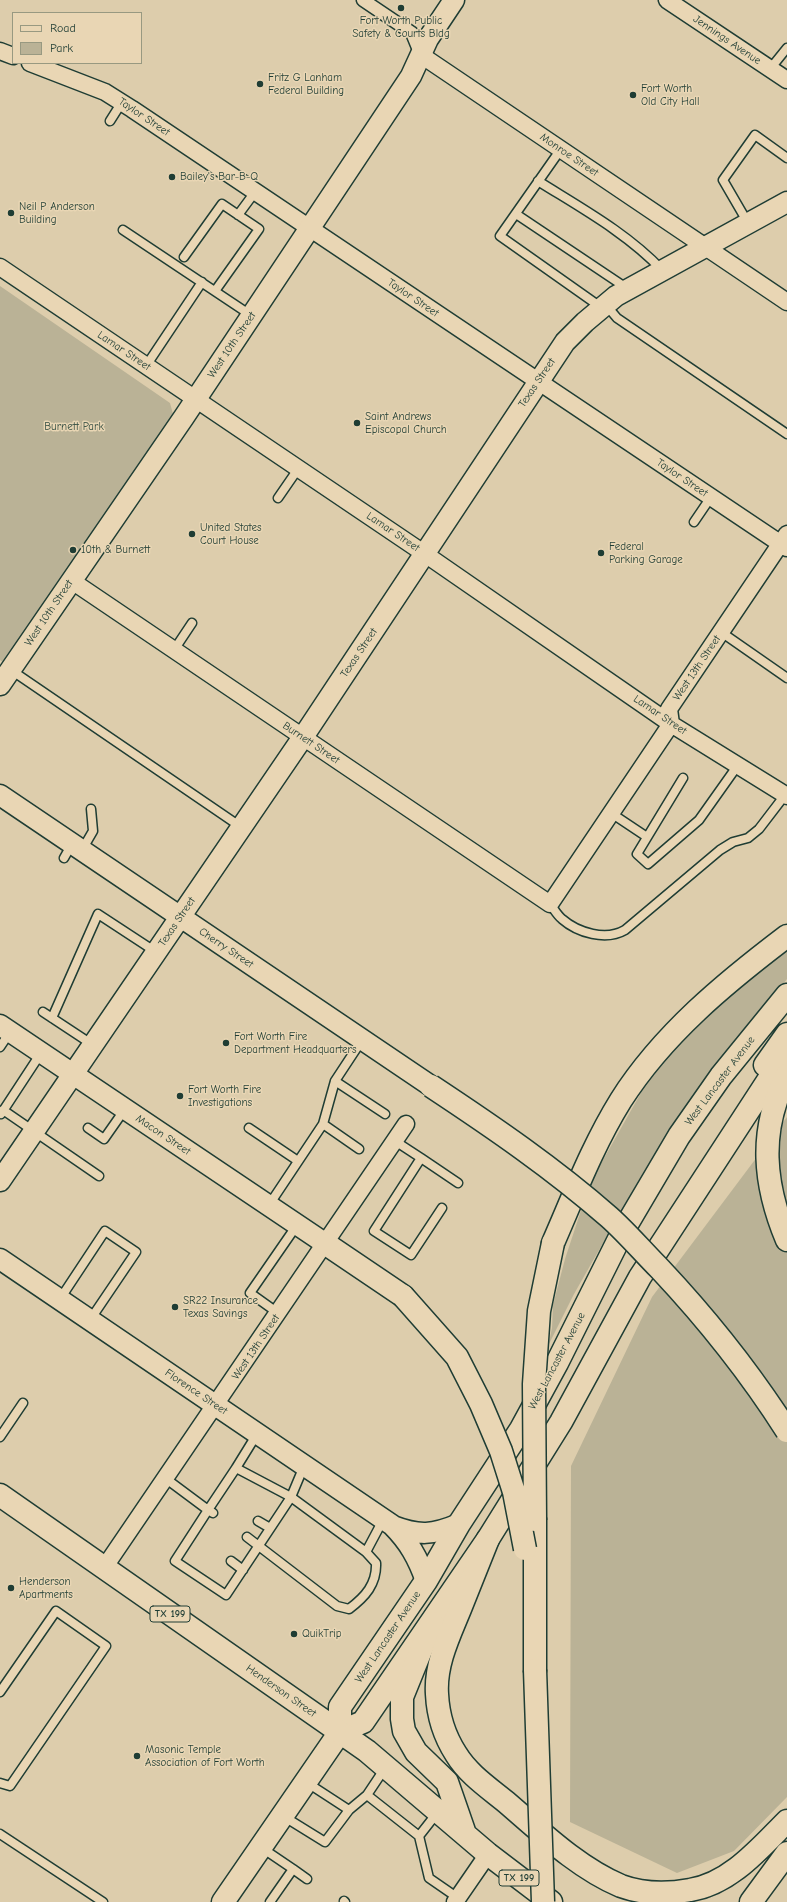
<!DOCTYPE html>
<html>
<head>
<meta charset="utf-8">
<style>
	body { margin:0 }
	#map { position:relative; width:787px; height:1902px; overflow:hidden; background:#ddcdac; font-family:"Comic Neue",sans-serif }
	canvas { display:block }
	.legend { position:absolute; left:12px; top:12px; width:130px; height:52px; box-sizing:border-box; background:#e9d6b4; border:1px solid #989981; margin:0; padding:5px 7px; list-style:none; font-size:12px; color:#1f3d34 }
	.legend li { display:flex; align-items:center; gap:8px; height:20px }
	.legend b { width:20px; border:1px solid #989981 }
</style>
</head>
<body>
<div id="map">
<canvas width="787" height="1902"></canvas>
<ul class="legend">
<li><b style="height:5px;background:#e9d6b4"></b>Road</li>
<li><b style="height:11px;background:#bab296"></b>Park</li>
</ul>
</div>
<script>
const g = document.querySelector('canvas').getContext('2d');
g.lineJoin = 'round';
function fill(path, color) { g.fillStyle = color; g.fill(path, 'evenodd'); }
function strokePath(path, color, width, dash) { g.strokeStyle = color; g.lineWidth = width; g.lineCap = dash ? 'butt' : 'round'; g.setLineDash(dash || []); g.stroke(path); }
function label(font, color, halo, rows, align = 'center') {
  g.font = font + ' "Comic Neue",sans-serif'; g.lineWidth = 3; g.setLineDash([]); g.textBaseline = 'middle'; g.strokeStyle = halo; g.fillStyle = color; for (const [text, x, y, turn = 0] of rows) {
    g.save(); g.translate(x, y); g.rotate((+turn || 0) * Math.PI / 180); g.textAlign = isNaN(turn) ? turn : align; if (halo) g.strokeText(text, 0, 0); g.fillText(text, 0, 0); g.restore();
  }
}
fill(new Path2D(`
	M0 286 170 403 173 414 4 663 0 660Z
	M787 950V979L685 1109 644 1171 574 1294 548 1346 552 1328 553 1305 565 1259 590 1183 642 1091 676 1046 706 1014Z
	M787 1117V1797L734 1851 677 1873 570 1822 571 1466 652 1297Z`), '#bab296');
const service = new Path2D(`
	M770 69 787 48
	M110 121 122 102
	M561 149 500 236 602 308
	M538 181C581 208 627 233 662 270
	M516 214 628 289
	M238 215 255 192
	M748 223 723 180 755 135 787 158
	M123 230 252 316
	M184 257 222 204 259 229 215 291
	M606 305 617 318 787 434
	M146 366 202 282
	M278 498 298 469
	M694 522 711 497
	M721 632 787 678
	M174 650 192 623
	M11 670 241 827
	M683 778 637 854 648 864 699 820 738 765
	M611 813 647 837
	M82 850 93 831 91 809
	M64 858 72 844
	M550 904C554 909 557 915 562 919 578 933 606 941 625 930L720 850 733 842 748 838 759 829 785 795
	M43 1012 93 1045
	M52 1018 98 914 156 952
	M0 1047 10 1032
	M335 1081 385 1114
	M3 1110 99 1176
	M1 1114 41 1053
	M323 1124 359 1149
	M88 1128 104 1139 125 1109
	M249 1128 298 1161
	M395 1141 421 1158 374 1231 411 1255 442 1208
	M421 1158 458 1183
	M269 1205 323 1124 335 1081 362 1040
	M60 1299 105 1231 136 1252 90 1320
	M278 1313 250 1293 297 1225
	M0 1437 23 1403
	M236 1468 257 1434
	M165 1478 208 1510 175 1561 226 1595 291 1497 236 1468 208 1510 213 1513
	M258 1521 270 1528
	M247 1537 337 1606 349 1609C365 1597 377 1584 376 1563L366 1552 291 1497 304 1466
	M366 1552 383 1520
	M231 1561 243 1570
	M0 1692 56 1611 106 1646 10 1786 0 1783
	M385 1768 367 1795 419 1836 429 1878 458 1898
	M306 1782 349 1810 367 1795
	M283 1816 325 1842 349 1810
	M0 1834 103 1902
	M419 1836 437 1813
	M262 1848 293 1869 270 1902
	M293 1869 307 1879
	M344 1901 345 1902`);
const pedestrian = new Path2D(`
	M363 0 412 33 421 55`);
const minor = new Path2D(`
	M667 0 787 80
	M0 51 13 56
	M421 55 787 302
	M30 63 105 92 132 109 787 548
	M0 267 425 554 671 724 787 796
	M72 581 550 904 671 724 669 709 787 534
	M104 1568 406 1124
	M455 1902 488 1854`);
const tertiary = new Path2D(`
	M0 685 184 417 411 76 428 39 454 0
	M0 795 431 1086
	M0 1025 326 1244
	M0 1181 303 737 565 342 585 322 616 296 787 202
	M0 1259 392 1525C409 1542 418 1558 426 1581
	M393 1526C419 1536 433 1535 459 1524`);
const secondary = new Path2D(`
	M765 1065 787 1034
	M553 1243C574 1195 593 1145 621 1100 663 1034 725 983 787 936
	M326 1244 403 1296
	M535 1520V1670
	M340 1732V1707L426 1581 459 1524 521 1429 557 1363 623 1231 679 1136 721 1076 787 995
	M223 1902 340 1732 363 1722 488 1539 561 1422 640 1277 771 1076 787 1055`);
const primary = new Path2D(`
	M0 1495 367 1751 488 1854 551 1902
	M432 1623 402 1697V1719L404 1731 416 1752 447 1782 464 1831`);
const motorway = new Path2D(`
	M787 1075C758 1131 764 1185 787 1240
	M488 1539C479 1562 469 1586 460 1609 449 1636 435 1664 437 1694 438 1715 445 1737 456 1754 468 1774 489 1788 506 1802 541 1832 578 1868 621 1886 643 1894 668 1894 690 1890 730 1884 760 1848 787 1821
	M751 1902 787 1853`);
strokePath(service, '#1f3d34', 11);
strokePath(pedestrian, '#1f3d34', 15);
strokePath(minor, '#1f3d34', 19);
strokePath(tertiary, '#1f3d34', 23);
strokePath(secondary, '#1f3d34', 25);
strokePath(primary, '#1f3d34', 25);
strokePath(motorway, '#1f3d34', 25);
strokePath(service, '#e9d6b4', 8);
strokePath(pedestrian, '#e9d6b4', 12);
strokePath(minor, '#e9d6b4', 16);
strokePath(tertiary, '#e9d6b4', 20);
strokePath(secondary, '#e9d6b4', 22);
strokePath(primary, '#e9d6b4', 22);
strokePath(motorway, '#e9d6b4', 22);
const secondaryBridge = new Path2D(`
	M403 1296 457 1357 481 1404 501 1451 514 1492 525 1549
	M535 1520 534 1384 539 1311 553 1243
	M535 1670 543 1902`);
const motorwayBridge = new Path2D(`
	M431 1086C493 1127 553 1168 609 1217 627 1233 643 1252 660 1269 707 1319 750 1373 787 1431`);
strokePath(secondaryBridge, '#1f3d34', 25, []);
strokePath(motorwayBridge, '#1f3d34', 25, []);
strokePath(secondaryBridge, '#e9d6b4', 22);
strokePath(motorwayBridge, '#e9d6b4', 22);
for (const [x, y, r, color] of [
	[401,8,4,"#1f3d34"],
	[260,84,4,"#1f3d34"],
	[633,95,4,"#1f3d34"],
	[172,177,4,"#1f3d34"],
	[11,213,4,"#1f3d34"],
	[357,423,4,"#1f3d34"],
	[192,534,4,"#1f3d34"],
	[73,550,4,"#1f3d34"],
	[601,553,4,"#1f3d34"],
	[226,1043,4,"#1f3d34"],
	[180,1096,4,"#1f3d34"],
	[175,1307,4,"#1f3d34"],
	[11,1588,4,"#1f3d34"],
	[294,1634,4,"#1f3d34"],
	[137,1756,4,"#1f3d34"]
]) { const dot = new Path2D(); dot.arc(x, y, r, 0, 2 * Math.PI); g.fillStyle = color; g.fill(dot); strokePath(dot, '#e9d6b4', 1.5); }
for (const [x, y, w] of [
	[170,1614,40],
	[519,1878,40]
]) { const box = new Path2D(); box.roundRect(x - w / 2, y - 8, w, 16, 3); g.fillStyle = '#e9d6b4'; g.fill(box); strokePath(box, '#1f3d34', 1); }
label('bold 10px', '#1f3d34', null, [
	["TX 199",170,1614],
	["TX 199",519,1878]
]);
label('11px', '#1f3d34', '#e9d6b4', [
	["Fort Worth Public",401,21,"center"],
	["Safety & Courts Bldg",401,34,"center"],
	["Fritz G Lanham",268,78],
	["Federal Building",268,91],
	["Fort Worth",641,89],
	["Old City Hall",641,102],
	["Bailey's Bar-B-Q",180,177],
	["Neil P Anderson",19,207],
	["Building",19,220],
	["Saint Andrews",365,417],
	["Episcopal Church",365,430],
	["United States",200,528],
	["Court House",200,541],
	["Federal",609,547],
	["Parking Garage",609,560],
	["10th & Burnett",81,550],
	["Fort Worth Fire",234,1037],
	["Department Headquarters",234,1050],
	["Fort Worth Fire",188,1090],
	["Investigations",188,1103],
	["SR22 Insurance",183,1301],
	["Texas Savings",183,1314],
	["Henderson",19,1582],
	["Apartments",19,1595],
	["QuikTrip",302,1634],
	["Masonic Temple",145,1750],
	["Association of Fort Worth",145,1763]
], 'left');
label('11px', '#1f3d34', '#e9d6b4', [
	["Jennings Avenue",727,40,34],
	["Taylor Street",144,117,34],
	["Monroe Street",569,155,34],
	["Taylor Street",413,298,34],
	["West 10th Street",232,345,-56],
	["Lamar Street",124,351,34],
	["Texas Street",537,383,-56],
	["Taylor Street",682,478,34],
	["Lamar Street",393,532,34],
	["West 10th Street",49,613,-56],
	["Texas Street",359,653,-56],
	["West 13th Street",697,668,-56],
	["Lamar Street",660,715,34],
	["Burnett Street",311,743,34],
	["Texas Street",177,922,-56],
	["Cherry Street",226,948,34],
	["West Lancaster Avenue",720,1081,-53],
	["Macon Street",163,1135,34],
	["West 13th Street",256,1347,-56],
	["West Lancaster Avenue",557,1361,-62],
	["Florence Street",196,1392,34],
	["West Lancaster Avenue",388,1637,-56],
	["Henderson Street",281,1691,35]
]);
label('11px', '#2e493e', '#e9d6b4', [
	["Burnett Park",74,427]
]);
</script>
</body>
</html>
